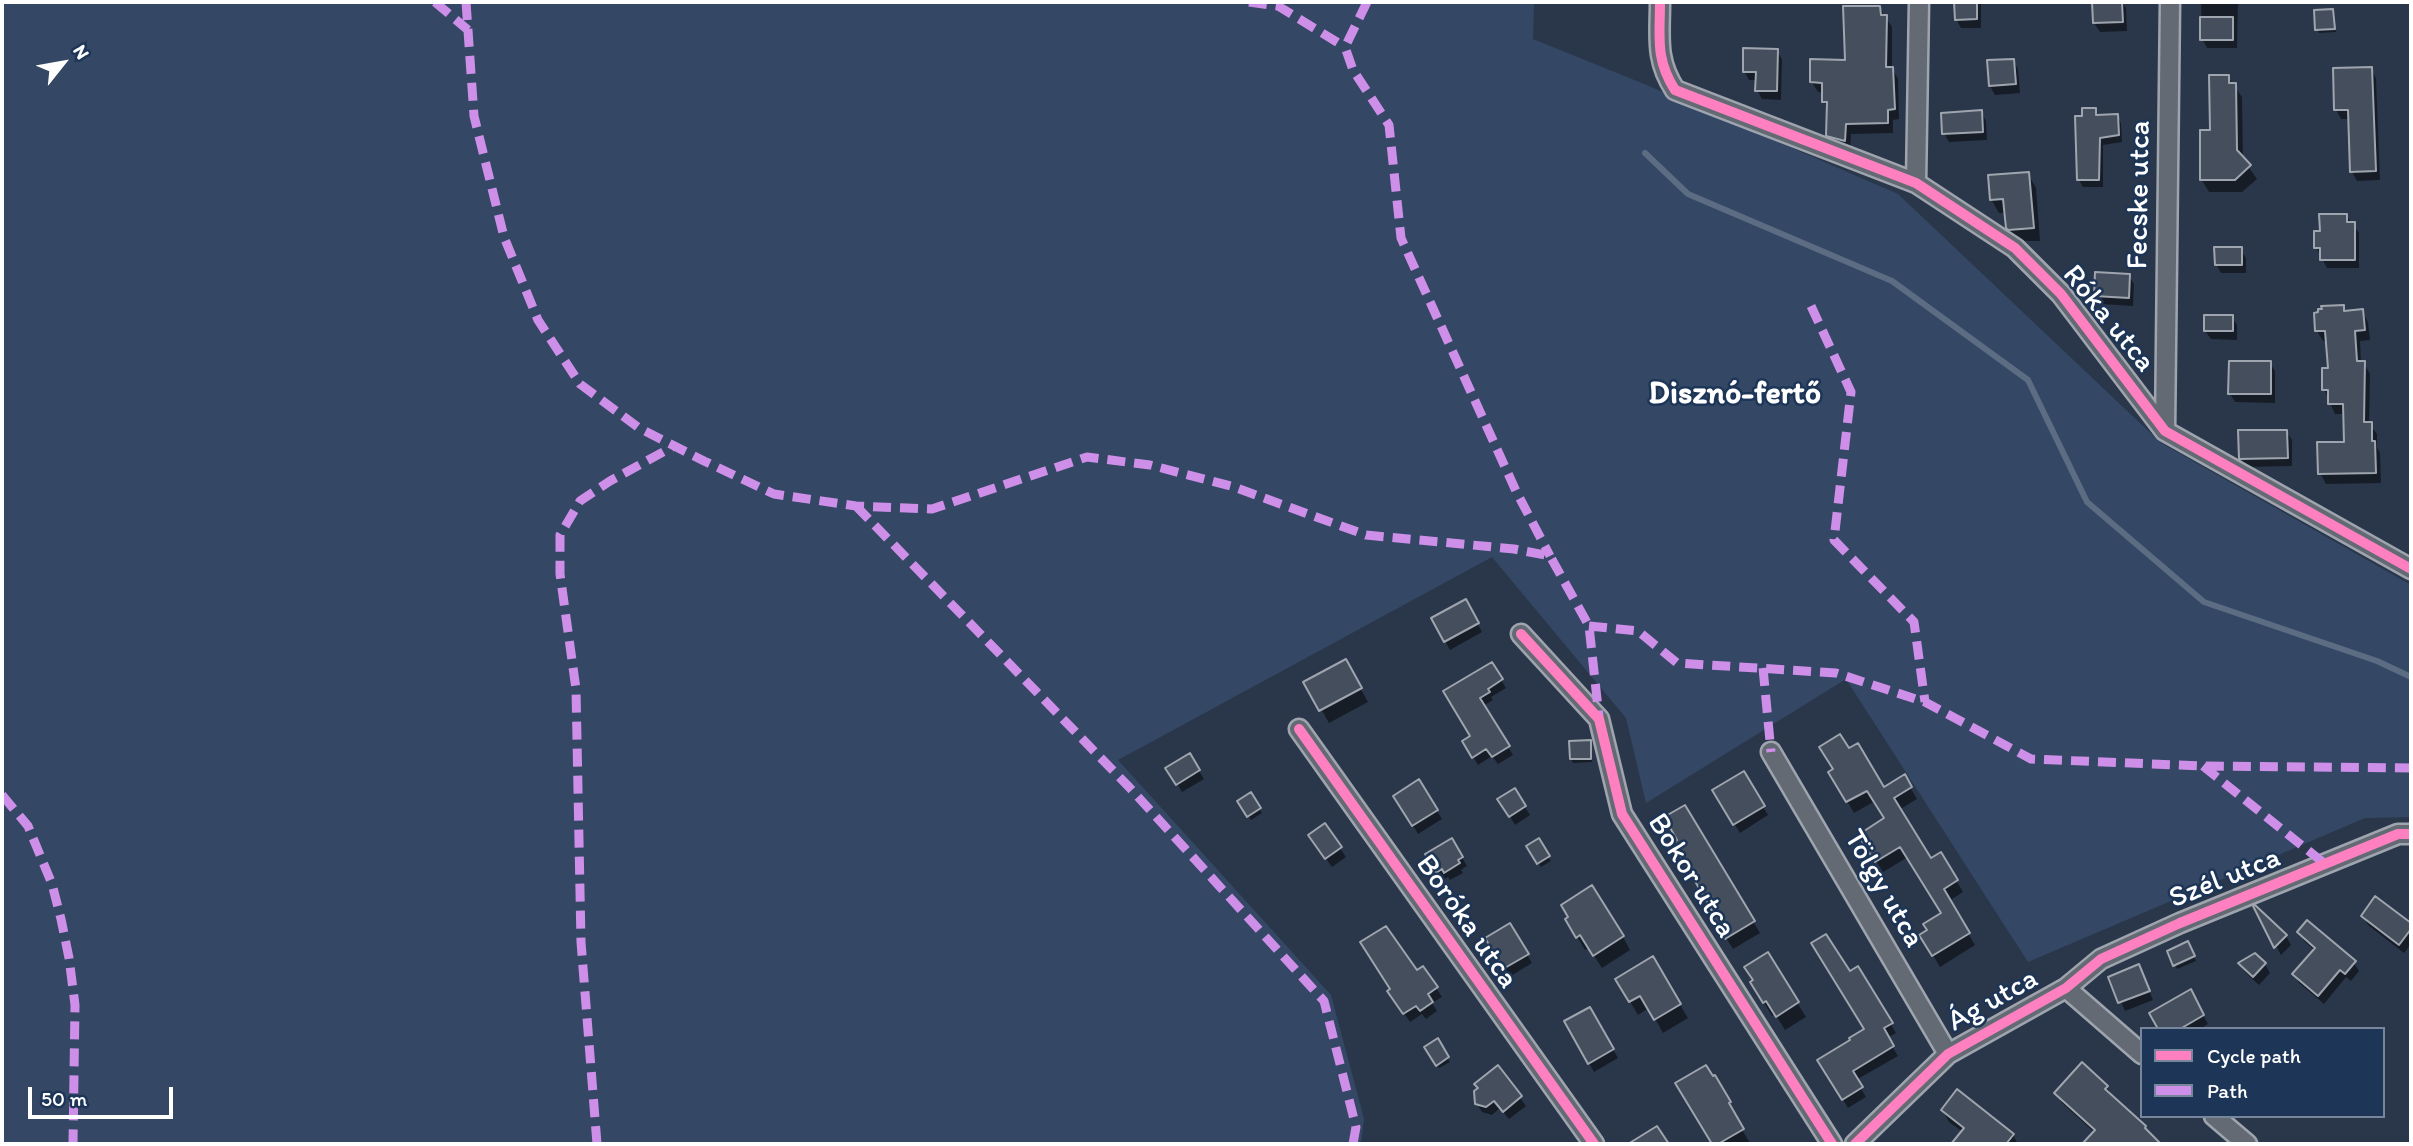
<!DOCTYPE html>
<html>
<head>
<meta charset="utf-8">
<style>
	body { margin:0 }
	#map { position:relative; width:2413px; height:1146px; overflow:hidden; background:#2a374a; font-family:Itim,sans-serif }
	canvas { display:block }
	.frame { position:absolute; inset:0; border:4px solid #fff; pointer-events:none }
	.legend { position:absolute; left:2140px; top:1027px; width:245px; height:91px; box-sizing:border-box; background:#1d3557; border:2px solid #77869a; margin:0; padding:9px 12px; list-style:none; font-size:21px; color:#fff }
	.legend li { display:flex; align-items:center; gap:14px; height:35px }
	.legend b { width:35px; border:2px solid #77869a }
	.north { position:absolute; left:28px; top:28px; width:70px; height:70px; -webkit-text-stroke:5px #1d3557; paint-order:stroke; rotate:59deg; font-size:19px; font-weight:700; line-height:28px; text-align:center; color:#fff }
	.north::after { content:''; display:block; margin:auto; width:24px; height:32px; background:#fff; clip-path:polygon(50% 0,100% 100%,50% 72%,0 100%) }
	.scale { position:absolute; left:28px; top:1087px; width:145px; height:32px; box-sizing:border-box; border:4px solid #fff; border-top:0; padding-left:9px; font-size:21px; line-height:24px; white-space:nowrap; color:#fff; -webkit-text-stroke:5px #1d3557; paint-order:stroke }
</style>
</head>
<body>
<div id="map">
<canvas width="2413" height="1146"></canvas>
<div class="frame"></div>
<ul class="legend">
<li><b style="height:9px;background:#ff80c0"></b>Cycle path</li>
<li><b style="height:9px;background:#ce8fe9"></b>Path</li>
</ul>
<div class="north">N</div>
<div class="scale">50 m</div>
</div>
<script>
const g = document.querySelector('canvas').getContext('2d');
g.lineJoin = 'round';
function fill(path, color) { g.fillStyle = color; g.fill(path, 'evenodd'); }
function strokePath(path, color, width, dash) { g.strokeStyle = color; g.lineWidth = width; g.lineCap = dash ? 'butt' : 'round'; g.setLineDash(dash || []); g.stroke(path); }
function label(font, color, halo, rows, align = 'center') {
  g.font = font + ' Itim,sans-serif'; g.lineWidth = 5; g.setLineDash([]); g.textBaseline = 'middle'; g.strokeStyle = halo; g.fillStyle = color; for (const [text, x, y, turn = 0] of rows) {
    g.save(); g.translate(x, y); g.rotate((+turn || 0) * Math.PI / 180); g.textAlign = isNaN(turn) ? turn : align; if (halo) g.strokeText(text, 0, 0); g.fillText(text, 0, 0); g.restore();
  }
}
fill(new Path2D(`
	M2 2H1534L1533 39 1649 86 1898 194 2161 443 2411 585V817L2365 818 2028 962 1846 679 1646 803 1626 718 1492 557 1118 760 1331 995 1364 1119 1361 1144H2Z`), '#344865');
fill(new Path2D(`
	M1956 2H1981V28H1961L1956 19Z
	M2094 2H2122L2126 8 2127 31 2100 32 2094 23Z
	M2201 2H2238L2237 48H2207L2202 39Z
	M1879 7 1892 27V68L1898 79 1899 119 1893 120V133L1851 134 1850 151 1834 146 1828 136V110L1824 101V93L1818 92 1812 82 1846 62Z
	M2332 11 2336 32 2319 33 2317 29Z
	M1777 51 1782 59 1781 100 1762 99 1757 90V80H1749L1744 71Z
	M2013 60 2018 69 2020 93 1995 95 1990 86 1989 62Z
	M2371 69 2376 78 2380 180 2357 181 2352 172 2350 119H2341L2336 110Z
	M2228 77 2242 97 2243 159 2257 179 2242 192H2209L2201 179 2212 132Z
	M2095 110 2099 116H2117L2121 123 2122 142 2103 145V187H2083L2079 180 2083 118Z
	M1981 112 1986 121 1987 140 1949 142 1944 133Z
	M2028 174 2036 188 2040 241H2015L2007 228 2006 213H1999L1991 199Z
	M2346 215 2359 233V268H2327L2316 247 2322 233Z
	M2240 249 2246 258V273H2221L2216 264Z
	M2129 276 2134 284 2133 306 2101 304 2096 295Z
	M2343 307 2347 312 2362 311 2368 322 2370 340 2360 341 2361 363H2364L2370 374 2369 424 2377 434V447L2380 453 2381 483 2326 484 2320 473 2345 443V414H2335L2324 389 2330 370 2328 341H2323L2317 331Z
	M2232 317 2237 325V340L2211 339 2205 331Z
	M2270 363 2275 371V403L2235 402 2230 394Z
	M2286 431 2292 440V466L2246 467 2241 458Z
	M1465 601 1482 632 1450 650 1433 619Z
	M1345 661 1368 702 1329 723 1306 682Z
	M1492 665 1506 688 1491 697 1493 700 1483 706 1513 755 1498 764 1492 756 1478 765 1464 742 1473 737 1445 691Z
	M1590 742 1592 746V762L1573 763 1571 759Z
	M1848 751 1883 789 1904 777 1917 799 1899 810 1931 861 1941 854 1963 892 1949 901 1975 945 1940 967 1921 935 1929 931 1943 914 1908 857 1883 872 1867 846 1886 819 1875 801 1854 813 1831 773Z
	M1189 755 1204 779 1182 792 1168 768Z
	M1743 773 1768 815 1740 833 1714 790Z
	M1419 782 1442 819 1418 834 1396 796Z
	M1514 790 1530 815 1515 825 1500 799Z
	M1251 795 1262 813 1251 820 1239 802Z
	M1685 807 1760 933 1733 949 1714 918 1717 916 1680 841Z
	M1325 826 1346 857 1332 867 1316 845Z
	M1452 840 1467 866 1461 870 1463 873 1450 880 1448 877 1443 880 1427 854Z
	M1538 840 1551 861 1541 867 1528 846Z
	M2376 899 2411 926V944L2404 953 2368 925 2363 917Z
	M2256 908 2286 936 2291 945 2281 955Z
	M1510 925 1532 963 1509 977 1487 939Z
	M2299 932 2354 963 2359 971 2351 981 2346 977 2324 1004 2299 983 2294 974 2314 950 2304 941Z
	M1575 933 1623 937 1630 950 1602 968 1589 948 1585 950Z
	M2188 944 2196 961 2177 969 2169 952Z
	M1767 954 1806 1017 1785 1030 1775 1014 1772 1016 1760 996Z
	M1652 959 1688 1018 1663 1033 1649 1008 1638 1015 1617 980Z
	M2240 964H2265L2270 973 2259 985 2245 972Z
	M1423 968 1442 997 1432 1003 1437 1011 1426 1019 1422 1014 1410 1022 1395 1000 1417 972Z
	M1858 969 1896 1033 1887 1038 1898 1056 1856 1080 1866 1097 1848 1108 1820 1061 1866 1030 1849 974Z
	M2143 975 2153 1000 2125 1011 2110 978Z
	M2195 1000 2208 1024 2200 1029H2160Z
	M1590 1009 1618 1058 1594 1072 1567 1022Z
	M1437 1041 1450 1062 1439 1068 1426 1047Z
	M1497 1068 1526 1106 1509 1119 1500 1108 1492 1115 1482 1112 1476 1103Z
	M1714 1077 1737 1116 1735 1118 1750 1143 1748 1144H1713L1678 1084Z
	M2107 1087 2113 1097 2145 1127 2158 1144H2093L2090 1138 2095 1133 2062 1103 2056 1093Z
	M1957 1091 2013 1135 2018 1144H1953L1963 1132 1949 1122 1943 1110Z`), '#0007');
strokePath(new Path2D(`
	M1645 153 1688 194 1892 281 2028 380 2087 502 2204 602 2377 661 2411 677`), '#5c6d83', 6);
const building = new Path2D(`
	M1954 2H1977V19L1955 20Z
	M2092 2H2122L2123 22 2093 23Z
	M1843 6H1880L1881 15H1887L1886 67H1893L1895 109 1888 110V123L1846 124 1845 141 1826 136 1827 102H1822V83L1810 82V59L1845 60Z
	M2333 9 2335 29 2315 30 2314 10Z
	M2200 17H2233V40H2200Z
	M1743 48 1778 49 1777 91H1755L1756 72H1743Z
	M2014 59 2016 84 1989 86 1987 60Z
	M2372 67 2376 171 2350 172 2348 110H2334L2333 68Z
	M2209 75H2229V83H2236L2237 150 2251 165 2235 180H2200V130H2210Z
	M2082 108H2096V115L2118 114 2119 135 2100 138 2099 180H2077L2075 116H2082Z
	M1982 110 1983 132 1942 134 1941 113Z
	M2029 172 2034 228 2008 230 2006 228 2003 199 1990 200 1988 175Z
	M2319 214H2347V222H2355V260H2320V248H2314V231H2320Z
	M2214 247H2242V265H2215Z
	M2095 272 2130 274 2129 298 2094 296Z
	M2344 305V311L2363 309 2365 330 2355 331 2357 361H2365L2364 422H2372V441H2375L2376 473 2318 474 2317 442H2344L2343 404H2328V390H2322V368H2328L2325 331H2315L2314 313 2318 312V309H2322L2321 306Z
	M2204 315H2233V331H2204Z
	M2229 361H2271V394H2228Z
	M2238 430H2287L2288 458 2239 459Z
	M1466 599 1479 623 1444 642 1431 618Z
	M1346 659 1362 688 1319 711 1303 682Z
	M1492 662 1503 679 1488 689 1490 692 1480 698 1510 746 1492 757 1486 749 1472 758 1462 741 1470 736 1443 691Z
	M1840 734 1849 748 1858 743 1884 787 1905 774 1912 787 1894 798 1931 858 1941 852 1958 880 1944 889 1970 933 1932 956 1919 935 1927 930 1923 924 1941 913 1900 847 1875 862 1858 835 1884 818 1867 791 1846 802 1828 772 1833 769 1819 747Z
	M1591 740V759H1570L1569 741Z
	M1190 753 1200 770 1176 785 1165 768Z
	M1744 771 1765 806 1733 825 1712 790Z
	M1419 779 1438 810 1412 826 1393 796Z
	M1515 788 1526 806 1509 817 1497 799Z
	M1251 792 1261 808 1247 817 1237 801Z
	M1685 805 1755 921 1725 939 1712 917 1715 916 1673 843 1677 840 1664 817Z
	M1325 823 1342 847 1325 859 1308 835Z
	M1452 838 1463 857 1458 860 1460 863 1444 873 1442 869 1436 873 1425 854Z
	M1539 838 1550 856 1537 864 1526 846Z
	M1592 885 1624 936 1593 956 1580 935 1576 938 1565 919 1568 917 1561 905Z
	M2375 896 2411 923V929L2399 945 2361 916Z
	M2255 905 2287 935 2274 948 2253 906Z
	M2307 920 2356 961 2345 974 2340 970 2318 996 2292 974 2315 948 2297 932Z
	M1510 923 1529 954 1503 969 1485 938Z
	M1386 926 1417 970 1423 966 1438 987 1428 994 1433 1002 1420 1011 1416 1006 1403 1014 1387 991 1390 989 1360 942Z
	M1826 934 1850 971 1858 966 1893 1023 1884 1028 1894 1046 1853 1071 1863 1087 1842 1100 1817 1060 1850 1040 1849 1038 1864 1029 1811 943Z
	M2188 941 2195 956 2173 966 2167 951Z
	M1768 952 1799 1002 1776 1017 1766 1001 1763 1003 1750 982 1753 980 1744 967Z
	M2255 953 2266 963 2253 977 2238 963Z
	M1653 956 1681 1004 1654 1020 1640 996 1629 1002 1615 979Z
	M2139 964 2150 991 2118 1003 2108 977Z
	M2191 989 2204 1015 2180 1029H2158L2149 1013Z
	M1590 1007 1614 1049 1588 1064 1564 1021Z
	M1438 1038 1449 1057 1436 1066 1424 1047Z
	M2082 1062 2108 1086 2105 1089 2146 1126 2145 1128 2161 1144H2082L2095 1130 2054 1093Z
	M1498 1065 1522 1096 1503 1112 1494 1101 1486 1107 1475 1104 1474 1091 1478 1088 1474 1084Z
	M1706 1065 1713 1076 1715 1075 1731 1102 1729 1103 1744 1129 1718 1144H1712L1675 1083Z
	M1957 1089 2014 1134 2006 1144H1951L1964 1128 1941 1110Z
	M1657 1126 1669 1144H1628Z`);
fill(building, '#444e5c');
strokePath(building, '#9fa5ae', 2);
const minor = new Path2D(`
	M1660 2C1660 37 1655 59 1675 90L1916 183 2015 248 2061 294 2165 431 2411 569
	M1916 183 1919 2
	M2165 431 2170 2
	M1521 634 1599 719 1622 814 1832 1144
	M1299 729 1594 1144
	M1771 752 1948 1054
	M2066 988 2142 1054
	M2214 1116 2247 1144
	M1855 1144 1948 1054 2066 988 2101 959 2180 923 2398 834H2411`);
strokePath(minor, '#9fa5ae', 23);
strokePath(minor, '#636a74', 18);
strokePath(new Path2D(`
	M435 2 468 30
	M466 2 474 116 504 237 538 320 580 384 639 428 704 461 774 494 856 506 932 509 1087 457 1150 465 1231 486 1366 535 1514 549 1550 556 1589 626 1599 717
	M1249 2 1278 6 1345 47
	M1367 2 1345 47 1353 70 1389 125 1401 238 1516 491 1550 556
	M1811 306 1851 392 1834 540 1914 622 1925 702
	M856 506 1129 787 1324 1001 1356 1127 1353 1144
	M1589 626 1638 631 1677 663 1836 673 1925 702 2031 759 2203 766 2411 768
	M1763 668 1771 752
	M2203 766 2325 864
	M2 795 28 826 52 884 61 919 69 958 75 1005 73 1144
	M597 1144 581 942 576 689 560 574V535L580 501 610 481 674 446`), '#ce8fe9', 9, [18, 9]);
strokePath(new Path2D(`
	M1660 2C1660 37 1655 59 1675 90L1916 183 2015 248 2061 294 2165 431 2411 569
	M1521 634 1599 719 1622 814 1832 1144
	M1299 729 1594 1144
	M1855 1144 1948 1054 2066 988 2101 959 2180 923 2398 834H2411`), '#ff80c0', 10);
label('30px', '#fff', '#1d3557', [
	["Fecske utca",2140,195,-89],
	["Róka utca",2108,319,51],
	["Bokor utca",1691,876,58],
	["Szél utca",2225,879,-22],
	["Tölgy utca",1883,889,60],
	["Boróka utca",1466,922,55],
	["Ág utca",1993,1001,-29]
]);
label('bold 32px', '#fff', '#1d3557', [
	["Disznó-fertő",1735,395]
]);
</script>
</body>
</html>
